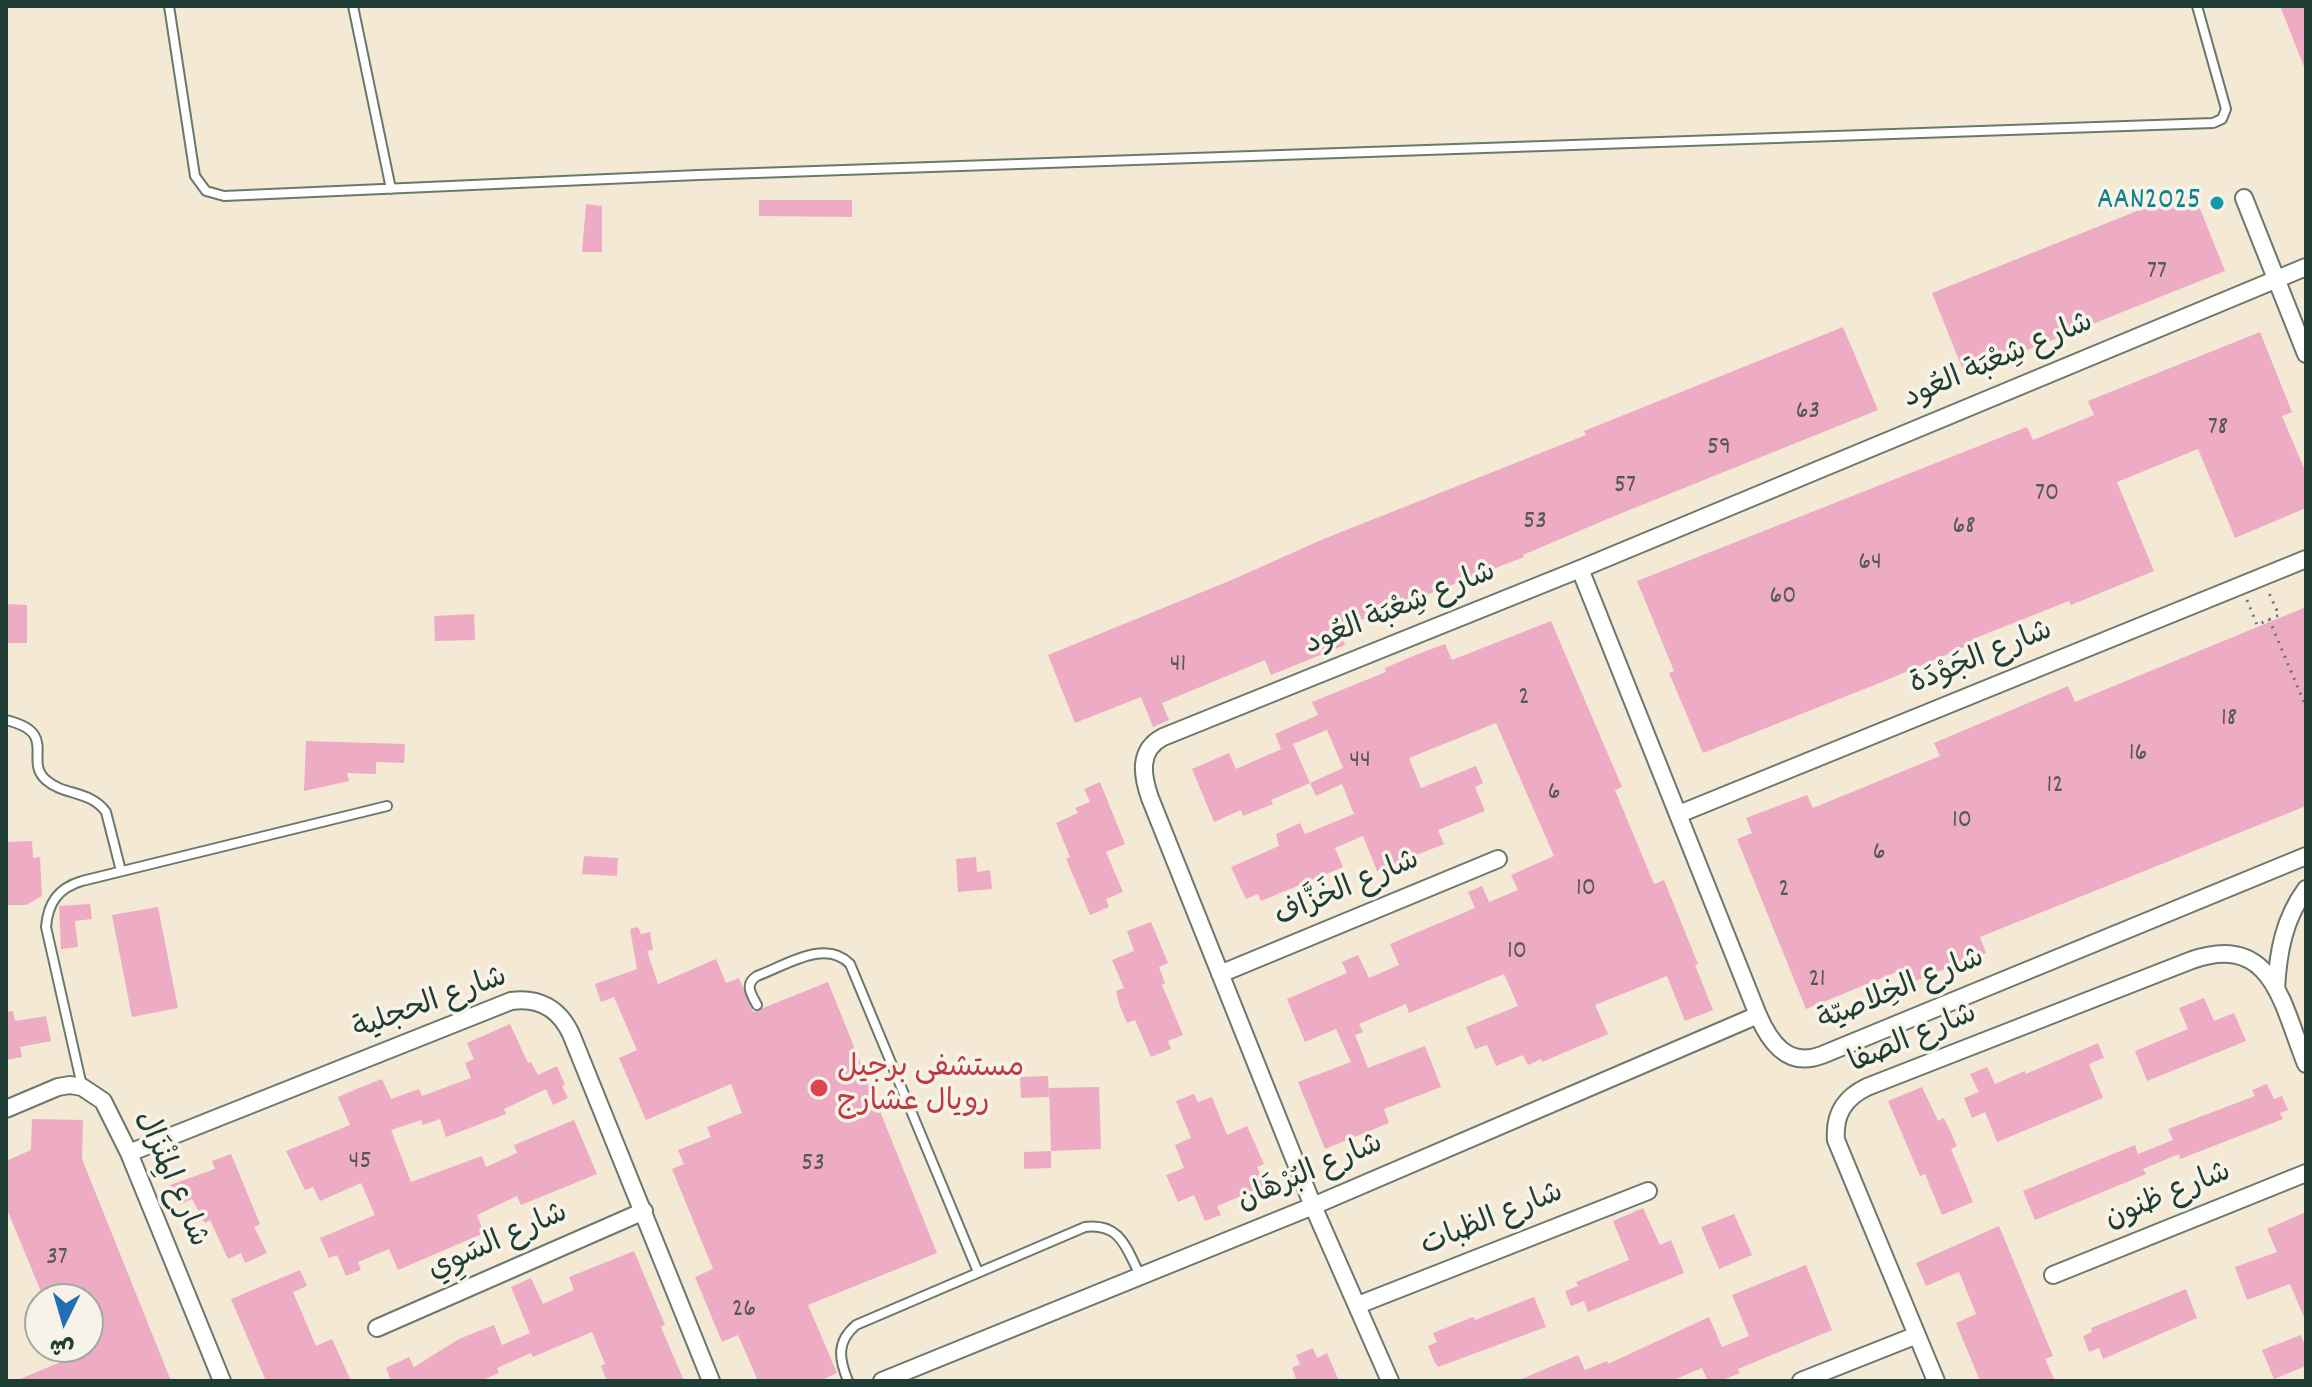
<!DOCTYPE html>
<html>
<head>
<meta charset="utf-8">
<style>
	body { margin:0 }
	#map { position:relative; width:2312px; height:1387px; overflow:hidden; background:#f4e9d5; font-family:Dekko,"Playpen Sans Arabic",sans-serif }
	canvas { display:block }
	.frame { position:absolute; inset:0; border:8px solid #1f3d34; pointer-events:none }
	.north { position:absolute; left:24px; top:1283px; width:80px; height:80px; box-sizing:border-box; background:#f7f3e8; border:2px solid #a1aaa0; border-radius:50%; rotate:185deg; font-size:22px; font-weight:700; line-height:32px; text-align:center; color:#1f3d34 }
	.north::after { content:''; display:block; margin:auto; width:28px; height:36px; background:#1f6fb2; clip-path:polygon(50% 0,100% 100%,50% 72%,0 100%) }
</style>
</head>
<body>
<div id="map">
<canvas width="2312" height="1387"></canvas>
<div class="frame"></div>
<div class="north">ش</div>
</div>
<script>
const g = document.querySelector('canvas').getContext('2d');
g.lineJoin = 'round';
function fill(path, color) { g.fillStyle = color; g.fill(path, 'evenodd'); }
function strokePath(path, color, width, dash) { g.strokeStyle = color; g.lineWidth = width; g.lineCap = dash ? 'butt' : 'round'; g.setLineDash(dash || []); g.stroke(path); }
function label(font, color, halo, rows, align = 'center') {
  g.font = font + ' Dekko,"Playpen Sans Arabic",sans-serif'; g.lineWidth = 7; g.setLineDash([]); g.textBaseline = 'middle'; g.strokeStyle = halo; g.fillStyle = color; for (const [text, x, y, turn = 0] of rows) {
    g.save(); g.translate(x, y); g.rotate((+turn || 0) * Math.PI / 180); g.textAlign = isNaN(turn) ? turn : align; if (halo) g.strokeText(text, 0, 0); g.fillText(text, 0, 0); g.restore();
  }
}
fill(new Path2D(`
	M2280 6H2306V69H2305Z
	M2192 189 2225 271 1965 375 1932 293Z
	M759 200H852V217L759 216Z
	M586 204 602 206V252H582Z
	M1843 327 1878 410 1612 517 1523 555 1524 557 1338 629 1345 645 1271 675 1265 660 1162 703 1169 720 1153 727 1141 697 1075 723 1048 655 1234 579 1321 540 1586 435 1584 431Z
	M2260 332 2292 412 2282 416 2306 473V508L2235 538 2198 449 2117 482 2154 571 2071 605 2069 601 1973 639 1974 643 1882 682 1703 753 1669 673 1674 671 1637 581 2027 427 2033 440 2094 415 2088 401Z
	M6 604 27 605V643H6Z
	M2306 607V806L1980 937 1986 953 1905 985 1899 971 1806 1009 1737 839 1752 833 1746 818 1807 795 1813 808 1940 756 1934 743 2068 686 2075 702Z
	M474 614 475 640 435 641 434 616Z
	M1551 621 1622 787 1615 790 1654 884 1664 880 1698 964 1695 965 1713 1010 1685 1021 1667 976 1595 1005 1608 1034 1542 1062 1541 1059 1528 1065 1523 1055 1496 1066 1487 1045 1475 1049 1466 1027 1518 1006 1504 974 1409 1013 1406 1004 1359 1024 1363 1032 1355 1035 1368 1068 1425 1046 1441 1087 1384 1109 1389 1123 1325 1149 1298 1082 1351 1062 1336 1029 1305 1042 1287 999 1347 973 1342 962 1358 955 1369 978 1399 965 1390 944 1475 908 1468 892 1482 886 1489 902 1518 890 1511 875 1554 856 1496 723 1409 758 1421 788 1476 766 1483 783 1475 787 1485 811 1438 830 1444 844 1377 871 1363 836 1335 848 1343 867 1261 901 1258 894 1246 899 1231 867 1279 846 1276 834 1300 823 1305 834 1354 814 1342 784 1316 796 1310 783 1343 768 1327 730 1281 749 1275 734 1318 715 1312 702 1386 672 1385 668 1418 654 1445 644 1452 660Z
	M306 741 405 744 404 763 376 762V774L347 773 349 781 304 791Z
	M1293 744 1310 783 1271 800 1273 804 1243 816 1241 810 1214 822 1192 769 1229 753 1236 769Z
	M1100 782 1125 844 1106 852 1123 892 1106 899 1109 907 1090 915 1066 859 1070 857 1056 823 1078 813 1075 808 1090 802 1084 789Z
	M32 841 33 858 40 857 42 896 26 905H6V842Z
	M584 856 618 858 617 876 582 874Z
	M976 857 977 872 990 870 992 889 958 892 956 859Z
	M90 904 92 919 75 921 78 947 61 949 59 906Z
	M158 907 178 1008 132 1017 112 915Z
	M1151 922 1168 963 1159 967 1165 983 1162 985 1183 1035 1168 1041 1171 1049 1151 1057 1135 1020 1127 1023 1119 1004 1116 991 1124 988 1112 960 1134 951 1127 931Z
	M638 927 641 934 650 932 653 950 647 951 658 984 716 959 726 983 739 978 753 1012 828 982 937 1253 808 1305 837 1373 819 1381H758L738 1335 722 1342 695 1277 713 1269 672 1169 684 1164 678 1150 711 1137 707 1127 742 1113 731 1084 646 1120 619 1058 637 1050 614 997 601 1002 595 984 637 969 630 929Z
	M2204 998 2214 1021 2234 1013 2246 1041 2147 1081 2135 1051 2188 1029 2179 1008Z
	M13 1011 15 1021 46 1016 51 1041 20 1047 22 1057 6 1060V1012Z
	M510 1024 528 1063 531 1062 538 1075 557 1066 565 1085 562 1086 568 1098 553 1105 546 1089 504 1109 506 1114 446 1137 440 1119 423 1125 421 1120 391 1130 411 1182 482 1156 486 1167 517 1153 514 1145 574 1120 597 1174 521 1205 517 1196 477 1215 484 1233 398 1270 389 1249 358 1262 361 1270 346 1276 337 1255 329 1258 320 1238 375 1215 361 1183 320 1201 313 1187 305 1190 286 1151 350 1125 338 1097 359 1088 382 1079 391 1099 419 1089 422 1096 471 1078 465 1063 474 1059 467 1043Z
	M2098 1043 2104 1058 2089 1064 2103 1098 1997 1142 1985 1112 1972 1118 1964 1098 1979 1092 1970 1074 1987 1067 1995 1084 2025 1071 2026 1074Z
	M1048 1076 1049 1097 1021 1098 1020 1077Z
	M2267 1084 2274 1099 2282 1096 2288 1110 2280 1113 2283 1119 2180 1159 2179 1154 2143 1169 2146 1174 2035 1220 2023 1191 2135 1145 2138 1154 2173 1140 2168 1129 2255 1096 2252 1090Z
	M1099 1087 1101 1149 1051 1151 1049 1088Z
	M1922 1087 1938 1121 1944 1118 1957 1146 1951 1149 1973 1202 1942 1215 1925 1174 1920 1176 1888 1101Z
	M1194 1094 1198 1102 1212 1097 1227 1135 1247 1126 1264 1164 1257 1167 1265 1186 1217 1206 1221 1215 1205 1221 1194 1195 1178 1202 1166 1175 1184 1168 1175 1145 1191 1138 1176 1101Z
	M32 1119 83 1120 82 1159 171 1381H15L68 1359 63 1347H88V1299H44L6 1207V1161L31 1150Z
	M1051 1151V1168L1024 1169V1152Z
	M231 1154 260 1224 254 1227 267 1253 245 1263 241 1253 228 1259 210 1220 205 1223 192 1199 179 1205 170 1185 215 1169 212 1161Z
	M1643 1208 1660 1245 1671 1240 1684 1273 1588 1312 1584 1301 1571 1306 1565 1291 1578 1286 1576 1282 1629 1260 1613 1221Z
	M2306 1212V1322L2290 1284 2247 1300 2235 1267 2277 1252 2267 1229Z
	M1734 1214 1752 1255 1719 1269 1701 1227Z
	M1999 1226 2053 1356 2045 1359 2055 1381H1980L1956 1323 1976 1314 1959 1272 1926 1286 1916 1263Z
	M634 1251 665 1325 661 1327 684 1381H607L601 1366 605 1364 592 1332 533 1357 531 1353 497 1368 499 1373 480 1381H391L386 1368 409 1357 414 1367 459 1339 494 1325 502 1345 530 1333 511 1287 531 1278 543 1304 574 1290 569 1277Z
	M1806 1265 1832 1330 1738 1369 1740 1373 1720 1381H1708L1702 1368 1671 1381H1517L1578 1355 1585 1370 1607 1361 1608 1364 1709 1317 1722 1347 1749 1336 1732 1295Z
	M300 1270 307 1286 293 1292 316 1346 332 1339 351 1381H266L231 1299Z
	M2186 1289 2197 1318 2103 1359 2099 1348 2089 1352 2083 1336 2092 1332 2091 1328Z
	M1534 1297 1546 1327 1438 1367 1434 1361 1428 1346 1437 1342 1433 1333 1473 1317 1475 1320Z
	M2301 1335 2306 1348V1366L2274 1379 2262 1350Z
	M1313 1348 1317 1358 1327 1353 1339 1381H1297L1292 1368 1300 1364 1296 1355Z`), '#eeabc4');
const lane = new Path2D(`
	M169 6 195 176 206 191 224 196 698 175 2213 123 2222 119 2226 109 2197 6
	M353 6 391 189
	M6 720C60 733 23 760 46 780 64 796 90 790 106 812L121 871
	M757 1005C751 994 744 984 757 976 785 966 825 938 850 964L978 1272
	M82 1086 46 927C48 903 58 888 82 881L387 806
	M848 1381C839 1359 836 1342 856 1325L1085 1227C1121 1223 1126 1248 1140 1275`);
const street = new Path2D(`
	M2244 198 2306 354
	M1580 569 1758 1015C1770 1043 1788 1068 1822 1055L2306 856
	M1679 814 2306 559
	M1220 974 1498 859
	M2276 989C2278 952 2284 919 2306 889
	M6 1109 58 1087 70 1085 82 1087 103 1101 129 1153 222 1381
	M129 1153 511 1001C538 997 559 1008 571 1034L711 1381
	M2053 1275 2306 1173
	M1358 1305 1648 1191
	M377 1328 644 1211
	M882 1381 1313 1206 1758 1015
	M1390 1381 1313 1206 1150 798C1142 775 1138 750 1163 737L1580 569 2306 267
	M1801 1381 1917 1335
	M1936 1381 1836 1140C1834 1115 1844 1098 1867 1087L2192 960C2273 932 2282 1005 2306 1064`);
strokePath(lane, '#6a796c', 12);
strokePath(street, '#6a796c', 20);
strokePath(new Path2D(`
	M2247 600 2257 625 2279 615 2268 591
	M2269 619 2306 707`), '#6a796c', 3, [2, 6]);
strokePath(lane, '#fff', 8);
strokePath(street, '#fff', 16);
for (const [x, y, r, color] of [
	[2217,203,8,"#0f9aa8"],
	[819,1088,10,"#e0444e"]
]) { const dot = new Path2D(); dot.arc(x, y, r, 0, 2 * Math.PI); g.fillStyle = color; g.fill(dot); strokePath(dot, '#f7f3e8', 3); }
label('26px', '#535858', null, [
	["77",2157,273],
	["63",1808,413],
	["78",2218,429],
	["59",1719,449],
	["57",1625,487],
	["70",2047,495],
	["53",1535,523],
	["68",1964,528],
	["64",1870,564],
	["60",1783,598],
	["41",1178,666],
	["2",1524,699],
	["18",2229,720],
	["16",2138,755],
	["44",1360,762],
	["12",2055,787],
	["6",1554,794],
	["10",1962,822],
	["6",1879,854],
	["10",1586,890],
	["2",1784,891],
	["10",1517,953],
	["21",1817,981],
	["45",360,1163],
	["53",813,1165],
	["37",57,1259],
	["26",744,1311]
]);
label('30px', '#0d838f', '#f7f3e8', [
	["AAN2025",2201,203]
], 'right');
label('30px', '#1f3d34', '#f7f3e8', [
	["شارع شِعْبَة العُود",1999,363,-23],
	["شارع شِعْبَة العُود",1401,611,-22],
	["شارع الجَوْدَة",1982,660,-22],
	["شارع الخَزَّاف",1348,891,-23],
	["شارع الخِلاصيّة",1902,992,-22],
	["شارع الحجلية",431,1006,-20],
	["شارع الصفا",1914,1041,-23],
	["شارع البُرْهَان",1311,1175,-23],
	["شارع المِنْزَال",169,1180,67],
	["شارع ظنون",2169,1198,-22],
	["شارع الظبات",1493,1222,-22],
	["شارع السَوِي",499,1244,-24]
]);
label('30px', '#be3a42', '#f7f3e8', [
	["مستشفى برجيل",837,1071],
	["رويال عشارج",837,1105]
], 'left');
</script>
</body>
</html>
